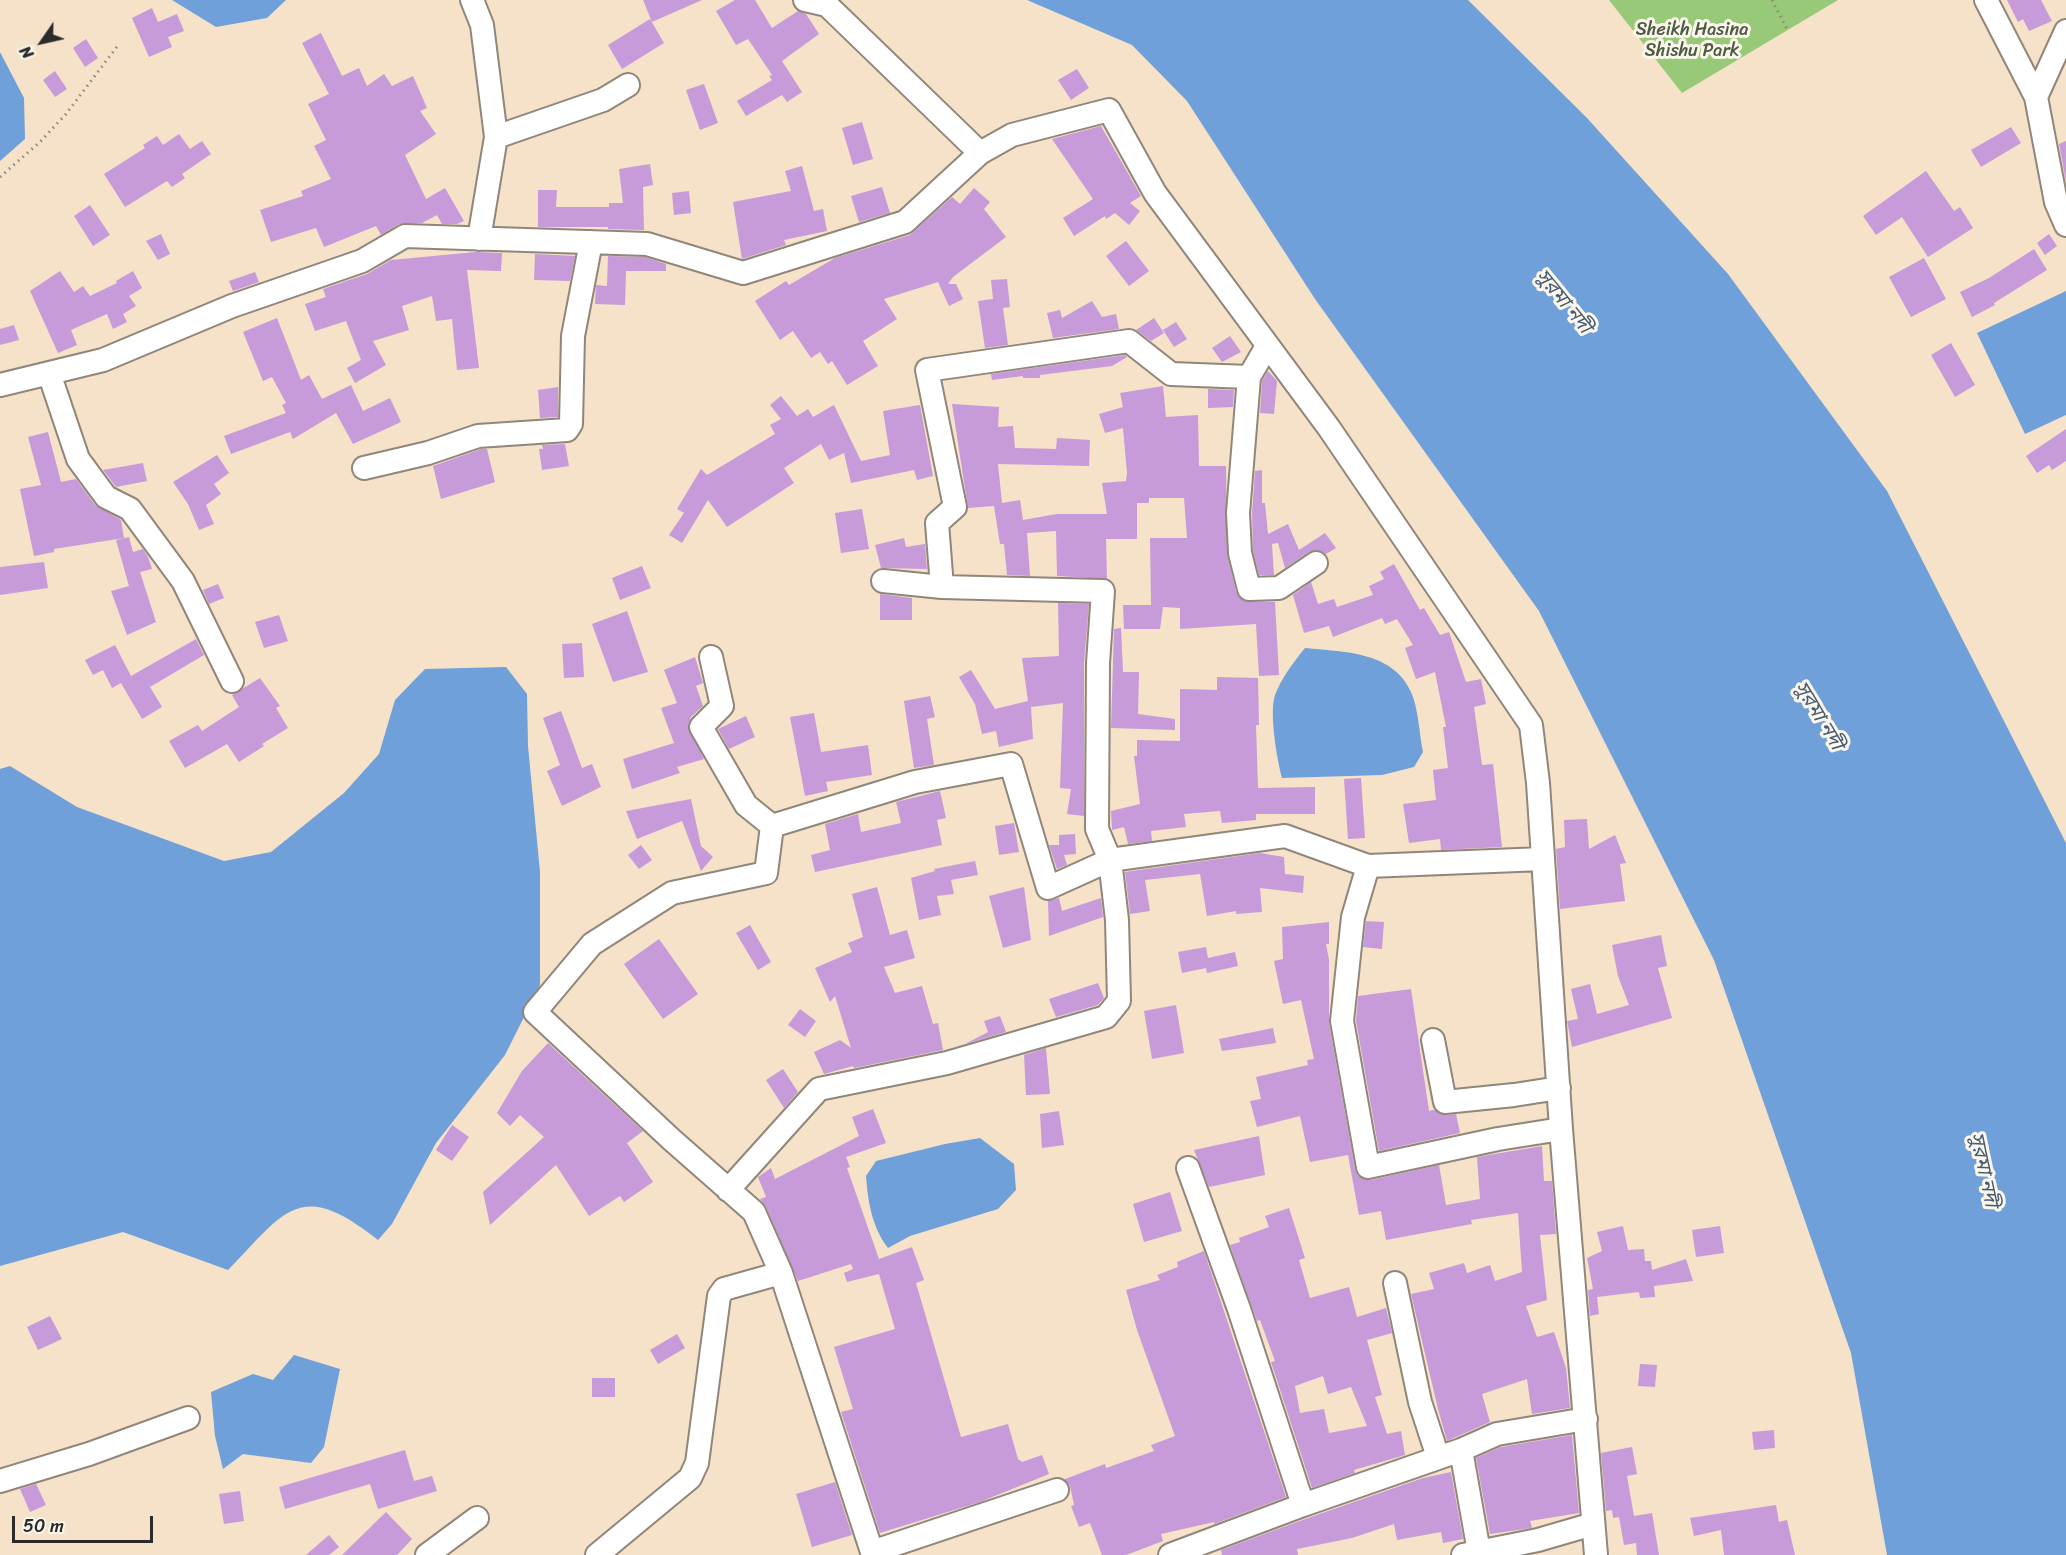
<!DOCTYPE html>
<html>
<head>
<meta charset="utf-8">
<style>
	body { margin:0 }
	#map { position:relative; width:2066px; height:1555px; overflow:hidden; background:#f6e1c9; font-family:Sriracha,sans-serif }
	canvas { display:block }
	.north { position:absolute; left:12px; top:12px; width:60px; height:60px; -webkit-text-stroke:4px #fbf7ec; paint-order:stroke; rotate:236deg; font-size:16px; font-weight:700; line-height:24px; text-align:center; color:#2b2b2b }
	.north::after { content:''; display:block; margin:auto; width:21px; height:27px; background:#2b2b2b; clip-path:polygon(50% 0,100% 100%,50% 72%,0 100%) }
	.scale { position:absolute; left:12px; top:1516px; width:141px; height:27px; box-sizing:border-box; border:3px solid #2b2b2b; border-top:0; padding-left:8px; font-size:18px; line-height:21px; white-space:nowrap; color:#2b2b2b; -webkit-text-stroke:4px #fbf7ec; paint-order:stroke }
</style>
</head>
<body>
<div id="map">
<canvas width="2066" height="1555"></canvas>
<div class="north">N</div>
<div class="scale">50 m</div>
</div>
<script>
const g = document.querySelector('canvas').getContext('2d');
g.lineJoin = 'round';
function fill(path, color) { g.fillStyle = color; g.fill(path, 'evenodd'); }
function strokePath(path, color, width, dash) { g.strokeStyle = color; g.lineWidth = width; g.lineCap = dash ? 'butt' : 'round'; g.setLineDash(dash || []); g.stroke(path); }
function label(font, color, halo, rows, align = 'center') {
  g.font = font + ' Sriracha,"Noto Sans Bengali",sans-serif'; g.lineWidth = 6; g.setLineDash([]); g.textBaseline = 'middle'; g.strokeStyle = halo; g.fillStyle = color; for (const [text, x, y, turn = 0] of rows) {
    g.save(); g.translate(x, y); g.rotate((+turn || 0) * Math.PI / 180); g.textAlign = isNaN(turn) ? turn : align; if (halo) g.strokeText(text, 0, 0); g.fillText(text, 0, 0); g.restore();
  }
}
fill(new Path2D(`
	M1609 0H1838L1682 93Z`), '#98c978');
fill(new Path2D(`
	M172 0H286L267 18 216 27Z
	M1027 0H1468L1587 118 1728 274 1887 491 2066 843V1555H1887L1851 1353 1714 960 1539 611 1315 299 1187 101 1132 45Z
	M0 52 24 98 25 139 0 161Z
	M2066 291V415L2025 434 1977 333Z
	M1305 648C1343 652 1393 651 1411 692 1419 710 1419 734 1423 752L1414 767 1382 775 1282 778C1277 759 1269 713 1275 695 1282 677 1293 663 1305 648Z
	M506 667 527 694 528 746 540 872V985L505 1055 436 1143 392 1224 378 1240C300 1178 286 1210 228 1270L123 1232 0 1266V769L10 766 77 807 224 861 271 852 344 793 379 754 395 700 425 669Z
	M980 1138 1014 1164 1016 1190 998 1209 910 1236 888 1248C872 1227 868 1202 866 1176L876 1161 945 1144Z
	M294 1355 340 1369 324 1447 311 1463 243 1454 223 1469 215 1436 211 1392 253 1374 273 1380Z`), '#6fa0d9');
fill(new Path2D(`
	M643 0H702L652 22Z
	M735 0H755L772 28 798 11 806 14 819 34 782 61 802 92 787 102 782 95 746 116 737 101 772 80 769 76 772 75 748 39 736 45 716 11Z
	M2007 0H2041L2052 21 2029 31 2023 19 2018 22Z
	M152 8 158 22 177 14 184 31 168 37 172 47 149 57 132 18Z
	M650 19 664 43 622 69 608 45Z
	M321 33 342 76 359 68 367 86 384 74 392 86 413 76 427 108 420 111 436 134 405 155 426 199 445 188 464 221 457 224H442L437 215 422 223 399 224 381 235 376 226 324 247 316 228 271 242 260 210 303 196 301 191 331 179 314 146 326 140 308 104 329 94 302 43Z
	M86 39 98 58 85 67 73 48Z
	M1077 69 1089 88 1071 100 1058 80Z
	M55 71 67 89 55 97 43 80Z
	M704 84 718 123 700 130 686 90Z
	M862 122 873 159 853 165 842 128Z
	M1101 126 1141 196 1130 203 1140 211 1129 225 1115 213 1106 219 1105 216 1074 236 1063 218 1093 199 1052 139Z
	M2011 127 2021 143 1981 167 1971 150Z
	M179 134 190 149 202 141 211 154 182 174 185 178 172 187 167 181 125 207 104 174 145 148 143 145 157 136 163 145Z
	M2066 141V182L2059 144Z
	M650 164 653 185 643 187 644 230 608 229V227H538V190H557L556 207H609V203H623L619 169Z
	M802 166 814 211 823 209 827 231 784 240 786 245 742 259 733 202 791 191 785 171Z
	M1926 171 1954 211 1960 207 1973 228 1928 257 1902 217 1876 235 1863 216Z
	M882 187 890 213 859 222 851 196Z
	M974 188 990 202 984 209 1006 237 953 277 948 284H956L963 299 949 306 938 282 884 299 897 319 863 341 878 366 847 385 832 361 828 364 820 352 811 358 793 331 780 340 755 301 786 281 789 285 835 258 910 235 952 197 960 204Z
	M689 191 691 213 674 215 672 193Z
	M90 205 110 235 93 246 74 216Z
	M161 234 170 254 158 260 146 241Z
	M2049 234 2057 246 2045 255 2037 243Z
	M1126 241 1149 271 1129 286 1106 256Z
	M2034 249 2047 270 1994 303 1995 305 1972 317 1960 292 1989 278Z
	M476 252 502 253 501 271 467 270 479 368 457 370 452 319 436 321 432 296 402 306 409 330 373 341 386 365 355 383 347 368 361 360 346 321 315 331 305 304 326 297 323 289 367 274 391 260Z
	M535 254 575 256 570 281 534 280Z
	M608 256 645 257 666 264V271H626L625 305 595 304 596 285 607 286Z
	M1924 258 1946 299 1911 317 1889 277Z
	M60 271 74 292 83 286 90 296 117 283 116 281 133 271 142 288 129 296 136 306 123 314 127 322 113 329 107 314 71 330 77 345 58 353 30 291Z
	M255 272 259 282 233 291 229 281Z
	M1007 279 1010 307 1003 308 1008 345 985 348 978 301 993 299 991 280Z
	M1092 301 1102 317 1116 314 1119 329 1053 338 1047 313 1060 310 1062 318Z
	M277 318 301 380 309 375 322 399 351 385 363 411 390 398 401 422 353 444 336 413 293 439 290 432 231 454 224 436 286 413 282 405 286 403 272 377 263 381 243 332Z
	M1154 318 1164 333 1151 341 1136 330Z
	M1176 322 1187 339 1174 347 1163 330Z
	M14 325 19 340 0 345V329Z
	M1230 336 1241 352 1222 362 1212 348Z
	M1951 343 1975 385 1955 397 1931 355Z
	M1125 355 1127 357 1112 366 1040 375V378H1023V376L992 380 991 374Z
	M1268 371 1277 381 1274 414 1260 413 1262 381Z
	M1163 386 1166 417 1198 415 1199 466H1226L1227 554 1236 592 1244 601 1275 602 1279 675 1259 676 1256 624 1180 629V608L1163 607 1160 629H1124L1123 605H1151L1150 538H1187L1184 498H1149V503H1137V539H1106L1107 579 1057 576 1056 531 1027 533 1030 576 1007 575 1004 544H1000L994 506 968 508 952 404 999 407 998 427 1013 426 1015 448 1056 449 1057 438 1090 440 1089 466 998 464 1002 503 1020 500 1023 520 1057 514H1107L1102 483 1126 481 1127 473 1123 428 1105 433 1099 414 1123 407 1120 393Z
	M558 387V417L540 418 538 390Z
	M1208 389 1234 390 1233 407 1208 408Z
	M781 396 797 416 808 409 813 417 834 405 861 461 890 455 883 411 920 405 933 476 917 480 914 470 851 483 844 453 829 460 821 444 784 468 794 483 727 527 708 500 682 543 669 535 684 513 677 509 701 469 707 475 775 434 770 425 781 419 770 405Z
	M2066 429V461L2052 470 2049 465 2037 473 2026 456Z
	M48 432 61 482 76 479 95 505 121 520 124 538 54 549V552L34 556 20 489 41 485 28 437Z
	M565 444 569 466 542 470 539 449H543L542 445Z
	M481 449H487L495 482 441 499 433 466Z
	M217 455 229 473 214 484 221 494 206 505 214 524 199 530 188 504 173 482Z
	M143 463 147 481 116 487 103 470Z
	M1262 470V503H1265L1268 534 1288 524 1299 550 1325 533 1336 548 1326 554 1316 550 1309 552 1285 568 1278 543 1272 544 1274 575H1259L1253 551 1252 513 1255 471Z
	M862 509 869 549 841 553 835 513Z
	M129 537 133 552 143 549 148 557 152 569 140 572 156 622 127 635 111 591 129 586 116 540Z
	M904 538 906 547 925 544 927 569 881 568 875 545Z
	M44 562 48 588 0 595V567Z
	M1394 564 1420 610 1424 608 1440 635 1449 632 1466 682 1481 679 1486 704 1474 707 1482 765 1493 764 1502 847 1441 850 1440 839 1409 843 1403 804 1436 800 1433 770 1448 768 1443 727H1446L1435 672 1416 679 1405 648 1413 645 1397 619 1385 624 1382 618 1333 637 1329 626 1304 633 1293 595 1311 582 1318 604 1334 599 1337 607 1373 595 1369 586 1384 579 1380 572Z
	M642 566 651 588 620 600 612 578Z
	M218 584 224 598 209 604 203 590Z
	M880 594 912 598V620H880Z
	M1058 603 1089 604 1084 663V816L1067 814 1071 789 1060 788 1063 703 1031 707 1033 739 999 747 996 731 982 734 975 704 959 677 971 670 995 709 1028 701 1022 658 1059 656Z
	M627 611 648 672 613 682 592 624Z
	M279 615 288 641 264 648 255 622Z
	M1121 628 1123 672H1139L1138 714 1175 719V730L1111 728 1114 629Z
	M196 639 204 655 150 687 162 707 142 719 121 683 112 688 103 670 93 675 85 660 115 645 131 676Z
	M582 643 584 677 564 678 562 644Z
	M695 657 703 683 696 686 703 706 691 717 688 726 704 759 677 767 680 773 632 789 623 759 674 743 661 708 677 703 664 670Z
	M1217 677 1258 678 1259 725H1256L1258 788 1315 787V814H1256V820L1222 823 1220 811 1184 814 1186 827 1151 831 1152 841 1128 844 1124 827 1112 830 1111 811 1140 804 1134 756H1137V740L1180 741V689L1217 690Z
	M260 678 280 706 276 708 288 728 262 744 264 746 239 762 227 744 185 768 169 741 198 725 202 731 239 707 232 695Z
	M930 696 935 717 927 719 934 765 914 768 904 701Z
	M561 711 582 768 592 764 601 787 562 806 547 771 560 765 543 718Z
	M814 713 821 752 868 745 872 775 826 782 828 791 805 796 790 717Z
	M746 716 755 737 729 749 718 729Z
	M1361 778 1365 838 1348 839 1344 779Z
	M940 791 946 818 937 820 942 845 815 872 811 855 830 850 825 824 858 814 861 832 901 823 896 802Z
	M691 799 701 846 713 857 701 871 682 821 637 839 626 811Z
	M1587 819 1589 849 1615 835 1626 863 1620 864 1625 901 1560 909 1556 849 1565 847 1564 820Z
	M1014 823 1019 852 999 855 995 826Z
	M1075 834 1076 854 1064 855 1067 865 1057 869 1049 845H1059V835Z
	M641 845 652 860 639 869 628 855Z
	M1260 853 1284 857 1285 874 1304 876 1303 893 1260 888 1262 912 1236 914V911L1207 916 1200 874 1145 880 1150 911 1130 914 1125 872Z
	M975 861 978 875 951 880 954 894 937 896 941 915 919 920 911 878 935 871 934 869Z
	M877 887 890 935 907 930 915 958 884 967 895 993 922 986 933 1024 938 1023 943 1050 854 1068 853 1066 824 1074 814 1052 840 1040 851 1048 835 996 830 1002 815 968 852 952 848 943 863 937 852 894Z
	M1024 887 1031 940 1003 948 989 896Z
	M1059 898 1062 911 1101 898 1103 917 1049 936 1048 901Z
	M1366 921 1384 922 1382 949 1363 947Z
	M1329 922V944H1326L1329 960V1023L1355 1169 1358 1176 1371 1180 1439 1165 1446 1205 1480 1199 1477 1157 1542 1146 1544 1181H1552L1556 1234 1540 1235 1547 1300 1526 1306 1537 1337 1554 1332 1566 1368 1570 1408 1532 1414 1527 1379 1482 1394 1490 1422 1447 1441 1438 1409 1411 1294 1434 1289 1429 1273 1464 1263 1467 1273 1490 1265 1495 1281 1522 1272 1518 1213 1471 1220 1472 1224 1386 1240 1381 1211 1359 1215 1348 1155 1310 1162 1300 1116 1257 1127 1250 1101 1261 1099 1256 1077 1308 1065 1307 1060 1314 1059 1301 1000 1283 1004 1274 961 1283 959 1282 927Z
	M750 925 771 962 758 970 736 933Z
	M1661 935 1667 966 1658 968 1672 1018 1572 1047 1567 1021 1578 1019 1571 989 1590 984 1597 1014 1629 1005 1618 976 1612 945Z
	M659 939 698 994 663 1019 624 964Z
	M1206 947 1208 958 1235 952 1238 966 1207 973 1206 968 1182 973 1178 952Z
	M1098 983 1104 998 1098 1005 1056 1017 1049 999Z
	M1411 989 1429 1111 1434 1110 1446 1115 1456 1114 1460 1133 1379 1151 1356 1021 1358 996Z
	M1176 1005 1184 1053 1152 1059 1144 1011Z
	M800 1009 816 1021 805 1037 788 1025Z
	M1000 1016 1006 1032 965 1044 988 1032 984 1021Z
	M1273 1028 1276 1043 1222 1051 1219 1039Z
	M548 1043 643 1131 627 1143 653 1182 624 1202 620 1196 589 1216 556 1165 490 1225 483 1192 544 1137 520 1115 510 1126 497 1113 522 1071Z
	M1046 1048 1050 1094 1026 1095 1024 1055Z
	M783 1069 798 1092 784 1108 766 1080Z
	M873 1109 886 1143 846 1157 850 1167 847 1168 879 1259 912 1247 924 1280 916 1283 961 1437 1008 1424 1018 1459 1022 1462 1042 1455 1049 1474 980 1502 880 1533 841 1412 853 1409 834 1347 895 1329 879 1274 847 1282 844 1273 853 1269 851 1264 798 1281 766 1207 760 1199 766 1197 758 1177 771 1168 775 1179 859 1136 852 1117Z
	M1059 1111 1064 1145 1042 1148 1040 1114Z
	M452 1125 469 1137 452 1161 436 1150Z
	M1259 1136 1265 1175 1209 1187 1194 1150Z
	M1170 1192 1182 1231 1144 1242 1133 1204Z
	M1289 1208 1305 1258 1299 1260 1310 1298 1349 1287 1357 1317 1386 1308 1392 1333 1367 1340 1382 1395 1375 1397 1387 1434 1401 1431 1405 1455 1354 1470 1355 1473 1312 1488 1271 1362 1275 1361 1260 1320 1257 1321 1230 1245 1240 1242 1239 1238 1269 1227 1265 1216ZM1323 1376 1328 1394 1351 1387 1367 1426 1329 1433 1324 1409 1300 1413 1295 1386Z
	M1623 1226 1628 1250 1644 1249 1645 1261H1651L1652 1270 1686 1259 1693 1281 1654 1286 1655 1297 1640 1298 1639 1292 1597 1297 1599 1314 1590 1316 1588 1290 1593 1289 1587 1258 1602 1251 1597 1232Z
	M1720 1226 1724 1253 1696 1257 1692 1230Z
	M1204 1251 1286 1497 1214 1524V1522L1161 1534 1163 1541 1126 1555H1102L1090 1523 1079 1527 1071 1506 1074 1505 1070 1486 1065 1479 1105 1464 1106 1468 1154 1451 1151 1445 1175 1436 1137 1330 1126 1290 1160 1280 1157 1275 1178 1267 1177 1262Z
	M50 1316 62 1339 38 1350 27 1327Z
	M677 1334 685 1348 658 1364 650 1350Z
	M1640 1364 1657 1365 1655 1387 1638 1386Z
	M592 1378H615V1397H592Z
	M1774 1430 1775 1448 1754 1450 1752 1432Z
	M1572 1435 1579 1513 1530 1521 1532 1528 1490 1534 1476 1458 1501 1447Z
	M1632 1447 1637 1474 1627 1476 1634 1516 1652 1513 1659 1555H1637L1636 1543 1624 1545 1619 1517 1613 1518 1612 1510 1606 1511 1601 1453Z
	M405 1450 414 1481 432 1476 437 1491 378 1509 370 1484 285 1509 279 1487Z
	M1451 1472 1463 1539 1443 1543 1441 1532 1397 1540 1394 1524 1352 1538 1297 1549 1298 1555H1222L1221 1550 1308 1518 1423 1478Z
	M835 1482 852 1535 812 1547 796 1494Z
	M36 1484 46 1505 30 1512 20 1489Z
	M240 1491 244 1521 224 1524 219 1494Z
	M1776 1505 1779 1522 1787 1520 1795 1555H1724L1721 1530 1694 1536 1690 1518Z
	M386 1512 412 1539 397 1555H342Z
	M329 1535 339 1547 329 1555H306Z`), '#c79ada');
const minor = new Path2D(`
	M472 0 482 25 496 137 479 239
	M805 0 827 5 980 153 1012 135 1109 110 1155 193 1329 428 1531 725 1538 783 1561 1129 1596 1555
	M1986 0 2036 97
	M2066 31 2036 97 2056 202 2066 225
	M496 137 603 100 628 85
	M1267 346 1249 377 1238 513 1240 553 1249 589 1279 588 1316 563
	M49 373 78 459 106 497 130 509 183 581 232 681
	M0 385 103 360 232 306 362 261 405 236 647 244 743 273 905 222 980 153
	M364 468 428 453 478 436 567 430 571 424 573 336 591 242
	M942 587 937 523 955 507 927 370 1129 341 1171 374 1249 377
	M711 657 722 706 701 727 746 805 772 826
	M1368 866 1353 917 1342 1021 1368 1167 1498 1139 1561 1129
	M1433 1040 1445 1102 1514 1095 1559 1088
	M1188 1168 1239 1309 1303 1505
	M728 1190 819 1089 947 1063 1106 1017 1119 1001 1117 920 1110 860 1097 829 1098 663 1103 591 942 587 883 581
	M1395 1283 1420 1402 1438 1457
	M1461 1450 1479 1552
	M0 1481 89 1454 188 1418
	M872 1552 1057 1490
	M427 1555 477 1518
	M597 1555 690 1478 697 1463 719 1296 724 1289 781 1273
	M873 1555 781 1273 754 1212 672 1140 535 1012 592 944 672 893 766 873 772 826 915 782 1011 764 1048 888 1110 860 1285 836 1368 866 1543 859
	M1170 1555 1303 1505 1461 1450 1497 1434 1586 1419
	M1463 1555 1538 1540 1593 1524`);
strokePath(minor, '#90867a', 26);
strokePath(new Path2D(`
	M1772 0 1788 31
	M0 177 40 142 66 114 119 44`), '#90867a', 3, [1.5, 4.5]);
strokePath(minor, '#fff', 22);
label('18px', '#4c5a42', '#fbf7ec', [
	["Sheikh Hasina",1692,30],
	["Shishu Park",1692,51]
]);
label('italic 20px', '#465a71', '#fbf7ec', [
	["সুরমা নদী",1563,302,51],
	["সুরমা নদী",1818,716,59],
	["সুরমা নদী",1983,1170,78]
]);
</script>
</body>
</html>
